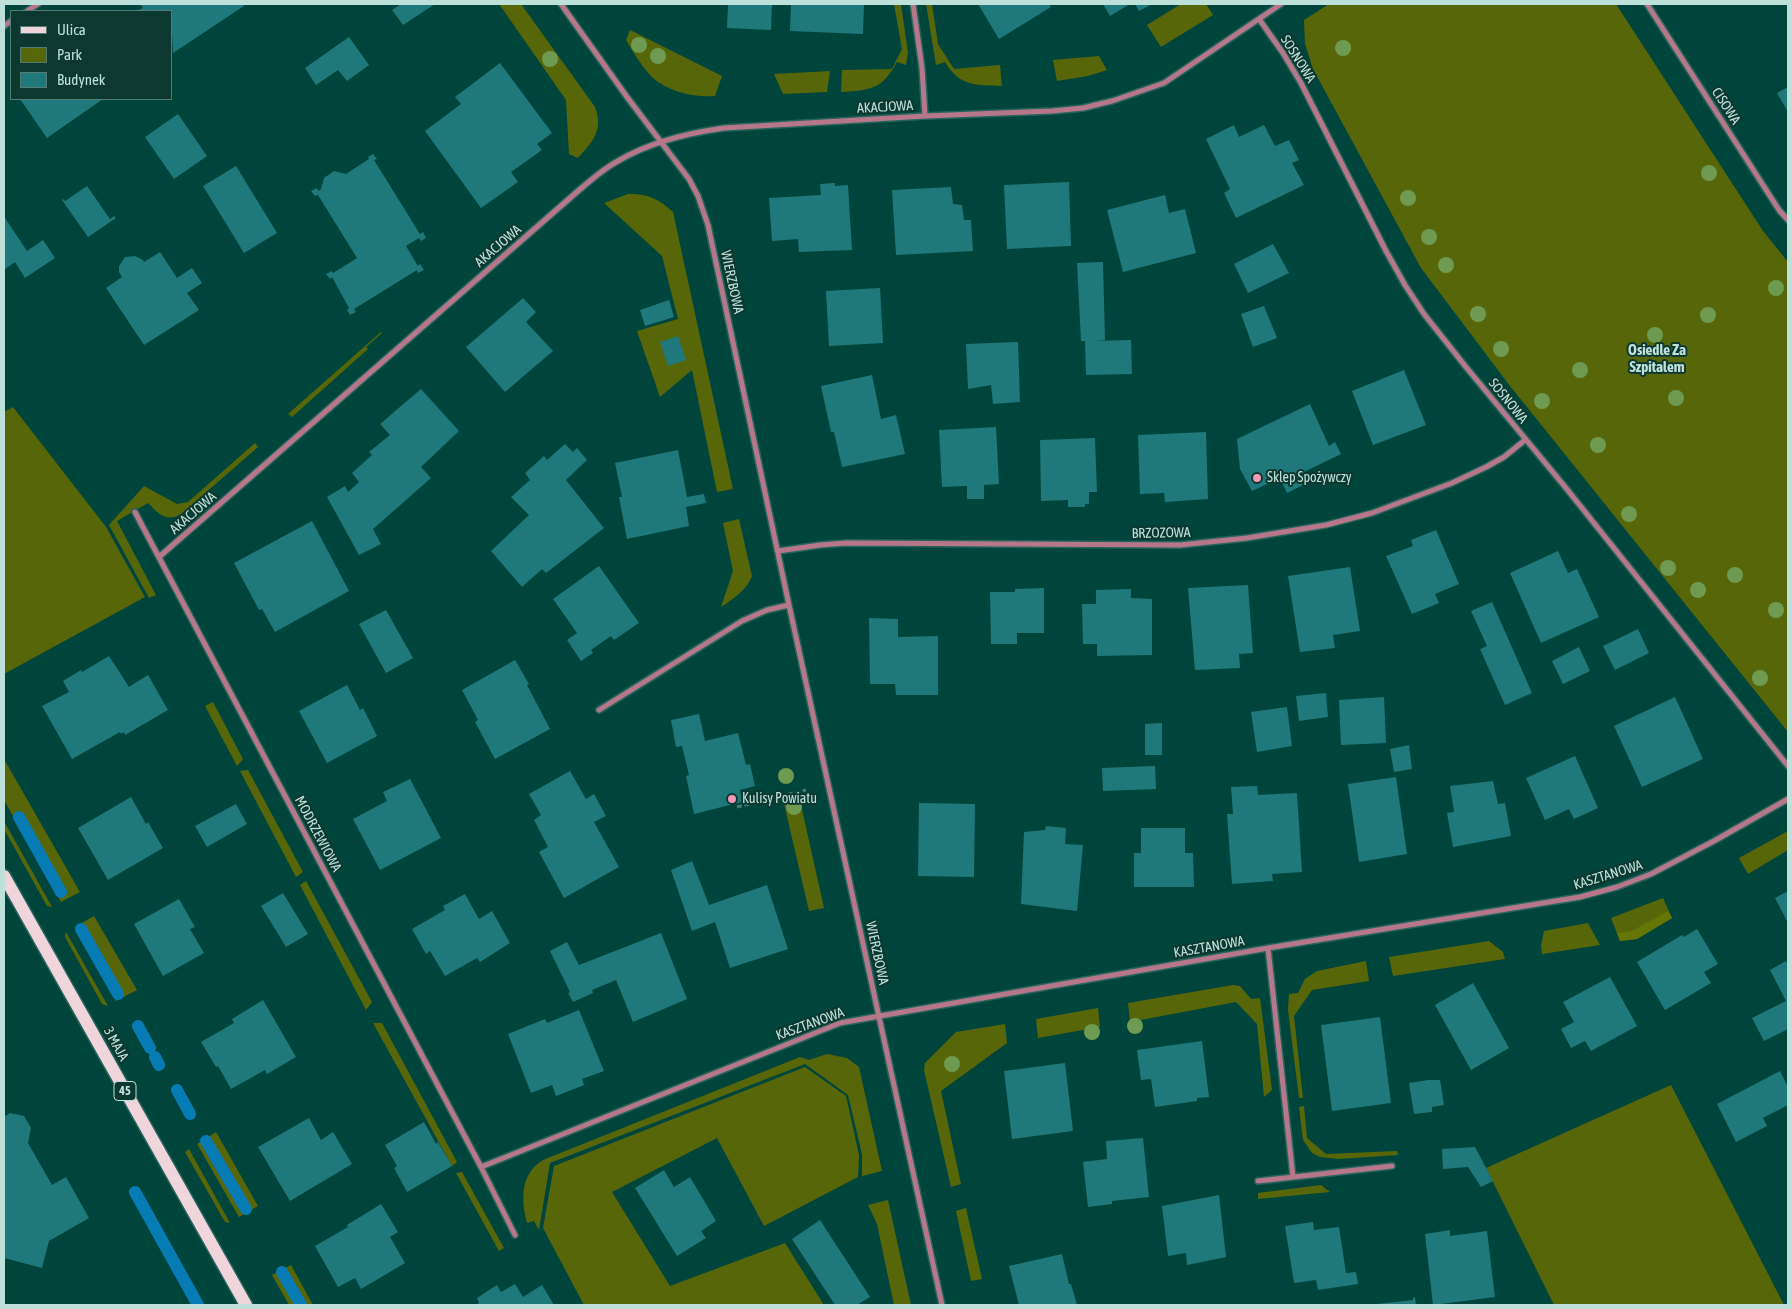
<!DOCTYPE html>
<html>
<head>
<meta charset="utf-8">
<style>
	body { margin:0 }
	#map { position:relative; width:1792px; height:1309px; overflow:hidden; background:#00453b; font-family:"Asap Condensed",sans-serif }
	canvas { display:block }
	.frame { position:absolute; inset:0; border:5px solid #bde1d8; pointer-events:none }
	.legend { position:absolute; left:10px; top:10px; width:162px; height:90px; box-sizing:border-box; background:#0d3830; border:1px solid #537c73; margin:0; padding:6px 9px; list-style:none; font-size:15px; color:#bde1d8 }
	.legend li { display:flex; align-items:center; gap:10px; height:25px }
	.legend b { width:25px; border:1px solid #537c73 }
</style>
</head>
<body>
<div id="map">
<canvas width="1792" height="1309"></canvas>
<div class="frame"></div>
<ul class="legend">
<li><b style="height:6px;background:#f0d5dd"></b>Ulica</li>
<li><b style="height:14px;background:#58660a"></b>Park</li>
<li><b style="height:14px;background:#1f787b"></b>Budynek</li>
</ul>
</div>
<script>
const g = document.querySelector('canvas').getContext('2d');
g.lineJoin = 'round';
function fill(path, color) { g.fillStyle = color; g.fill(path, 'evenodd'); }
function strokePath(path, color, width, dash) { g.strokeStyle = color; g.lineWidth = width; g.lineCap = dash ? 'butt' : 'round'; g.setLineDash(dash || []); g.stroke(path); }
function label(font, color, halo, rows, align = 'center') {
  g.font = font + ' "Asap Condensed",sans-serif'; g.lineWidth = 4; g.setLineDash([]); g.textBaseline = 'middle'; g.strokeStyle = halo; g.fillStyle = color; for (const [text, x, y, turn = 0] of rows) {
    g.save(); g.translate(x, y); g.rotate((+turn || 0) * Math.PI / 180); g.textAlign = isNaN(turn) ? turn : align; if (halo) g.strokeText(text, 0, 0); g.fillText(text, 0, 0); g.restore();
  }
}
fill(new Path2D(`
	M499 4H521L595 107C604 131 592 142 578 158L569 154 566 100Z
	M894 4H901L908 53 906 65 897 62C882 90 870 90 841 92L842 70 892 69 902 49Z
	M926 4H932L938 44 954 69 1000 65 1002 86C976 85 960 87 945 62L936 65Z
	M1181 4H1206L1213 15 1161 47 1147 25Z
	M1329 4H1616L1763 231 1788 262V732L1510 386 1421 268 1313 69 1305 44 1304 20Z
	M630 30 722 76 715 96C694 98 665 91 650 75 641 65 633 52 626 40Z
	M1099 56 1107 70 1088 76 1057 81 1053 60Z
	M830 71 827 92 783 94 774 74Z
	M628 194C647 193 659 199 673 212L733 489 717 492 692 370 660 397 637 331 678 319 662 256 604 203Z
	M381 332 382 333 366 347 368 349 292 417 288 414Z
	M13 407 106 527 145 597 4 674V412Z
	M255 443 258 447 180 515C165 522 158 513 148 503L117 521 156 595 149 598 109 525 144 486 177 504 188 502Z
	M739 519 752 576C747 590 733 599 721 607L733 571 723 523Z
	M213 702 243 759 237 766 205 706Z
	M4 759 80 892 61 902 4 800Z
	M248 770 303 872 296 877 240 771Z
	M799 796 824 908 809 911 783 799Z
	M4 821 52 907 47 906 4 829Z
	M1788 831V850L1748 874 1739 858Z
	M306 881 372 1002 366 1010 300 885Z
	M1663 898 1672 918 1637 939 1620 941 1611 918Z
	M94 916 137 990 116 1001 75 927Z
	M1588 923 1600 945 1542 954 1541 946 1544 931Z
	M66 932 108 1006 102 1004 65 937Z
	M1489 941 1503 952 1505 959 1393 976 1389 957Z
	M1366 961 1369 981 1312 990 1294 1016 1303 1098H1299L1288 1010 1289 994 1298 993 1305 979 1317 971Z
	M1233 985 1240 986 1251 999 1260 998 1272 1090 1264 1097 1257 1024 1236 1002 1130 1022 1128 1003Z
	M1098 1008 1100 1027 1038 1038 1036 1019Z
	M373 1023H382L457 1162 452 1166Z
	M1005 1024 1007 1043 941 1091 961 1184 951 1187 924 1070 925 1063 956 1032Z
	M827 1054 847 1058 859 1067 882 1171 862 1176V1154L848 1095 805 1064 550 1163 539 1230 534 1221 527 1223C521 1200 520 1174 543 1160L800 1057 809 1060Z
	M805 1067 846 1096 859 1155 858 1177 764 1226 717 1138 612 1192 670 1286 785 1243 824 1305H584L543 1228 554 1166Z
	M1671 1085 1784 1305H1554L1486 1168Z
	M1304 1106 1307 1138 1326 1154 1397 1151 1398 1155 1339 1159 1320 1157 1312 1153 1303 1140 1299 1107Z
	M216 1132 258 1206 239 1217 197 1144Z
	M189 1149 230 1223 225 1222 185 1152Z
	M462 1172 504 1248 499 1251 456 1173Z
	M1321 1185 1330 1192 1258 1199V1193Z
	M888 1200 911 1305H894L877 1224 868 1205Z
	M966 1208 982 1279 971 1281 956 1211Z
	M291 1265 313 1305H289L272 1275Z`), '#58660a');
fill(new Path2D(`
	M1668 911 1672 918 1637 939 1620 941 1617 933 1632 931Z`), '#657604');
strokePath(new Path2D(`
	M19 817 61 892
	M81 929 118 994
	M138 1026 150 1048
	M155 1057 159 1065
	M177 1090 190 1114
	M206 1141 246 1209
	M135 1192 198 1305
	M282 1272 301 1305`), '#067bb4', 12);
fill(new Path2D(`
	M140 4H243L244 6 173 53 171 11H136L143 8Z
	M401 4H435L403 25 392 10Z
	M728 4H772L771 30 727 28Z
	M791 4H864L863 34 790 31Z
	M978 4H1049L1051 7 999 39Z
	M1103 4H1130L1110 16Z
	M1135 4H1152L1139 11Z
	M349 37 369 65 347 81 338 70 316 85 305 68Z
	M500 63 552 133 537 144 542 150 511 172 518 182 481 208 425 131 461 104 455 97Z
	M1788 87V112L1777 93Z
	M20 99H103L47 138Z
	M178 114 207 156 174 179 145 137Z
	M1234 125 1239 137 1264 125 1275 146 1289 140 1299 160 1292 163 1304 185 1236 218 1224 193 1230 189 1206 139Z
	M373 154 377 159 374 160 420 234 423 232 426 238 421 241 419 238 406 246 418 266 420 264 424 270 418 273 417 270 354 309 356 312 350 315 347 310 349 308 332 277 330 279 326 274 332 271 333 273 357 258 318 195 315 196 311 191 317 188 318 191 321 189 324 178 334 171 346 174 369 159 368 157Z
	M236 166 277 233 244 253 203 186Z
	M1069 182 1071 246 1007 249 1004 185Z
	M835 183V186L848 185 852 250 799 252 798 239 772 241 769 198 821 195 820 184Z
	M87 186 110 219 114 216 116 218 88 237 62 200 63 199 65 201Z
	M951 187 953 204 962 205 964 220H971L973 251 896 255 892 190Z
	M1165 195 1169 213 1185 209 1196 253 1123 272 1107 210Z
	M5 218 27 251 43 240 55 258 25 278 15 262 4 270V219Z
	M1273 244 1289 273 1248 293 1234 264Z
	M160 252 177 278 192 268 202 283 187 293 199 310 144 345 106 288 122 277 119 272V266L125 257 135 256 143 260 144 262Z
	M1103 262 1105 340 1094 341 1131 340 1132 374 1086 375 1085 341H1081L1077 263Z
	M880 288 883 343 829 346 826 291Z
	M523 298 536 312 526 322 553 351 505 392 466 347Z
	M669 300 674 317 645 326 640 310Z
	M1264 306 1277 338 1253 347 1241 314Z
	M678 336 686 360 668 366 660 342Z
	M1018 342 1020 402 993 404 991 385 968 389 966 344Z
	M1404 370 1426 425 1373 445 1352 391Z
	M872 375 881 419 896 415 905 454 842 467 834 432H831L821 386Z
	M421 389 459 431 421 467 431 478 373 529 381 544 359 555 327 497 345 486 348 492 359 482 352 473 372 455 369 452 390 435 380 424Z
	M1310 404 1329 446 1335 442 1341 454 1298 475 1303 485 1287 493 1280 478 1252 491 1240 469 1237 439Z
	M996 427 999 484 984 485V499H967V486L942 487 939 430Z
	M1206 432 1208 499 1165 502 1164 493 1140 494 1138 435Z
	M1095 438 1097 492H1089V504H1085V507H1068V500L1041 501 1040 440Z
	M565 444 573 452 577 448 587 460 566 480 604 528 546 573 542 569 522 587 491 551 529 515 511 497 530 480 525 473 544 456 547 460Z
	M678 450 687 497 704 494 706 503 686 507 689 526 627 539 619 497H622L615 463Z
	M312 521 349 591 275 632 262 609 259 610 234 563Z
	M1436 530 1459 584 1435 594 1439 603 1412 614 1386 556 1413 546 1411 540Z
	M1558 551 1568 573 1577 569 1599 617 1541 643 1510 573Z
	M599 566 639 623 614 640 611 636 591 650 593 653 581 661 567 640 577 633 553 599Z
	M1350 567 1360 631 1333 635 1335 648 1300 652 1288 576Z
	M1248 585 1253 653 1239 654 1240 668 1195 670 1188 588Z
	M1044 588V633H1017V644H991L990 592H1015V589Z
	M1131 589V598L1152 599V655L1097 656V644H1083L1082 604H1096V590Z
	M1492 602 1532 693 1505 705 1480 649 1487 646 1471 611Z
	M386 610 413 658 386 673 359 624Z
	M869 618 898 619V637L938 636V695H896L895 684H870Z
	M1638 629 1649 653 1615 670 1603 646Z
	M1579 647 1590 671 1563 684 1552 661Z
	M109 656 129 687 148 675 168 710 125 735 124 732 121 734 120 732 72 759 42 706 69 692 63 681 81 670 82 672Z
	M515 660 529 684 527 685 550 729 495 759 475 722 478 720 462 690Z
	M347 685 360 710 363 708 377 736 327 763 299 711Z
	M1326 693 1328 717 1299 721 1296 696Z
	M1384 697 1386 743 1341 745 1339 700Z
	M1675 697 1703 759 1642 787 1614 726Z
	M1287 707 1292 746 1257 752 1251 712Z
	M699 714 705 741 738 733 746 765 750 764 755 786 740 790 742 802 694 814 686 776 689 775 682 746 676 747 671 720Z
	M1162 723V755H1145V724Z
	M1409 745 1412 769 1394 772 1390 749Z
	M1575 756 1598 808 1574 819 1569 809 1545 820 1526 778Z
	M1155 766 1156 789 1103 791 1102 768Z
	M570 771 586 799 594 794 606 816 594 822 619 867 564 898 539 852 548 847 534 820 541 815 529 794Z
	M1396 777 1407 854 1359 862 1348 784Z
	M410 779 441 838 380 870 353 819 387 801 383 792Z
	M1493 781 1498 804 1505 803 1511 836 1453 847 1447 813 1454 812 1450 786Z
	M1257 786 1258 795 1297 793 1302 872 1272 874 1273 881 1232 884 1227 814H1233L1231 787Z
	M131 797 146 824 148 822 163 848 108 880 78 828Z
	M919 803 975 804 974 877 918 876Z
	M236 804 247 824 207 847 195 826Z
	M1046 826 1066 828 1065 844 1083 845 1077 911 1021 904 1024 832 1045 830Z
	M1141 828H1185V853H1193L1194 887H1134V853H1141Z
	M692 861 709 905 767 885 788 949 730 968 715 922 692 931 671 870Z
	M1788 891V923L1775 898Z
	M283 893 308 934 286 947 261 906Z
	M465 894 479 919 492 911 510 943 480 962 477 958 445 976 430 951 426 954 412 929 445 910 443 906Z
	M179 899 195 927 190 929 204 953 163 976 134 924Z
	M1697 929 1718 964 1704 972 1711 983 1665 1010 1637 962 1682 935 1684 937Z
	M661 933 687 999 633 1022 616 980 592 990 593 993 573 1002 568 993 570 992 550 951 567 942 579 965Z
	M1786 961 1788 965V1029L1764 1041 1752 1018 1786 1001 1770 970Z
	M1610 977 1637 1026 1591 1051 1585 1041 1571 1048 1561 1029 1574 1022 1563 1002Z
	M1473 983 1509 1048 1471 1070 1435 1005Z
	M263 1000 296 1057 267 1074 265 1070 231 1089 218 1066 216 1067 201 1042 234 1023 232 1019Z
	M579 1010 604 1071 582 1079 584 1085 556 1096 552 1085 531 1093 508 1034 545 1019 547 1023Z
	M1380 1017 1391 1103 1332 1111 1321 1025Z
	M1202 1041 1209 1097 1197 1098V1101L1155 1107 1151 1079 1141 1080 1137 1050Z
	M1065 1063 1073 1131 1012 1139 1004 1071Z
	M1780 1071 1788 1087V1105L1763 1118 1767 1126 1736 1142 1717 1104Z
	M1428 1080H1440L1444 1105 1432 1107V1112L1414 1114 1409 1083Z
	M10 1113 24 1116 31 1128 28 1143 52 1185 66 1177 89 1218 49 1241 42 1268 4 1258V1117Z
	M309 1118 321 1140 333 1132 352 1164 290 1201 258 1147Z
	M424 1122 436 1144 438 1142 452 1166 407 1192 394 1168 397 1166 385 1145Z
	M1143 1138 1149 1197 1112 1201V1204L1088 1207 1083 1162 1107 1159 1106 1141Z
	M1475 1147 1493 1181 1481 1187 1468 1167 1443 1169 1442 1149Z
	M664 1170 674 1187 690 1177 716 1221 701 1231 706 1238 677 1256 635 1188Z
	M1219 1195 1226 1257 1187 1265 1186 1253 1168 1256 1162 1206Z
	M381 1204 398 1232 390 1237 405 1263 361 1289 355 1278 338 1287 315 1246 348 1227 347 1225Z
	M820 1220 870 1297 857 1305H835L792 1239Z
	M1313 1222 1314 1230 1339 1227 1346 1273 1356 1272 1358 1284 1318 1290 1316 1280 1294 1283 1285 1226Z
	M1450 1230V1236L1487 1231 1495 1297 1433 1305 1425 1234Z
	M1062 1254 1069 1284H1071L1077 1305H1019L1009 1266Z
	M515 1284 523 1297 542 1285 554 1305H476L479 1303 477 1298 497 1285 501 1292Z
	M1415 1297 1416 1305H1378L1377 1304 1413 1300V1298Z`), '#1f787b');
const street = new Path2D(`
	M561 4 627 97 689 179 698 196 708 225 789 605 942 1305
	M913 4 922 68 925 116
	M1647 4 1779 210 1788 220
	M27 11 38 4
	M1259 19 1283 53 1301 83 1386 251 1405 285 1424 314 1466 367 1566 488 1788 766
	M4 26 11 21
	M135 512 481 1167
	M778 551 820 545 846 543 1180 545 1247 538 1326 525 1372 513 1452 483 1486 467 1504 457 1525 440
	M159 557 578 191C591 180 603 169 618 161 650 142 688 133 724 128L925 116 1052 111 1083 108 1112 101 1164 83 1281 4
	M599 710 742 621 767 610 789 605
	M1268 948 1293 1177
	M1258 1181 1392 1166
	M515 1235 481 1167 840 1023 1268 948 1580 897 1617 887 1651 874 1714 841 1788 799`);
const primary = new Path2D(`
	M4 876 246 1305`);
strokePath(street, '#26645a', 8);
strokePath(primary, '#26645a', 15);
strokePath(new Path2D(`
	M737 807 806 790`), '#447d73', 3, [5, 2.5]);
strokePath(street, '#b6778b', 5);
strokePath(primary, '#f0d5dd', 12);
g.fillStyle = '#6e9b51';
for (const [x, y] of [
	[639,45],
	[1343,48],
	[658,56],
	[550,59],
	[1709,173],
	[1408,198],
	[1429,237],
	[1446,265],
	[1776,288],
	[1478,314],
	[1708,315],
	[1655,335],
	[1501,349],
	[1580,370],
	[1676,398],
	[1542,401],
	[1598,445],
	[1629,514],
	[1668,568],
	[1735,575],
	[1698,590],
	[1776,610],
	[1760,678],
	[786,776],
	[794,807],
	[1135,1026],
	[1092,1032],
	[952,1064]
]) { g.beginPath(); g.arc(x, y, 8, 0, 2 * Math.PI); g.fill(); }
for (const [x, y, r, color] of [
	[1257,478,5,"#f09ab5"],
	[732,799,5,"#f09ab5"]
]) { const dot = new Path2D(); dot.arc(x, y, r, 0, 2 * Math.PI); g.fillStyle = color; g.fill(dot); strokePath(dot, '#0d3830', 2); }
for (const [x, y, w] of [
	[125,1091,22]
]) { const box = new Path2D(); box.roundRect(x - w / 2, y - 9.5, w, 19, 4); g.fillStyle = '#0d3830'; g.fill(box); strokePath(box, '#bde1d8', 1); }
label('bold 12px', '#bde1d8', null, [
	["45",125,1091]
]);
label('14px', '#bde1d8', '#0d3830', [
	["SOSNOWA",1298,59,58],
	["CISOWA",1726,106,57],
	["AKACJOWA",885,107,-3],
	["AKACJOWA",498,246,-41],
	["WIERZBOWA",732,282,78],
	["SOSNOWA",1508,401,51],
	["AKACJOWA",193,513,-41],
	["BRZOZOWA",1161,533,-1],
	["MODRZEWIOWA",318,834,62],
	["KASZTANOWA",1608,875,-17],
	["KASZTANOWA",1209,947,-10],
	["WIERZBOWA",877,953,78],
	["KASZTANOWA",810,1024,-20],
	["3 MAJA",116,1044,61]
]);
label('14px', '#bde1d8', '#0d3830', [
	["Sklep Spożywczy",1267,478],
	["Kulisy Powiatu",742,799]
], 'left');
label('bold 15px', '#bde1d8', '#0d3830', [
	["Osiedle Za",1657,350],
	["Szpitalem",1657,367]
]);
</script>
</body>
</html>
